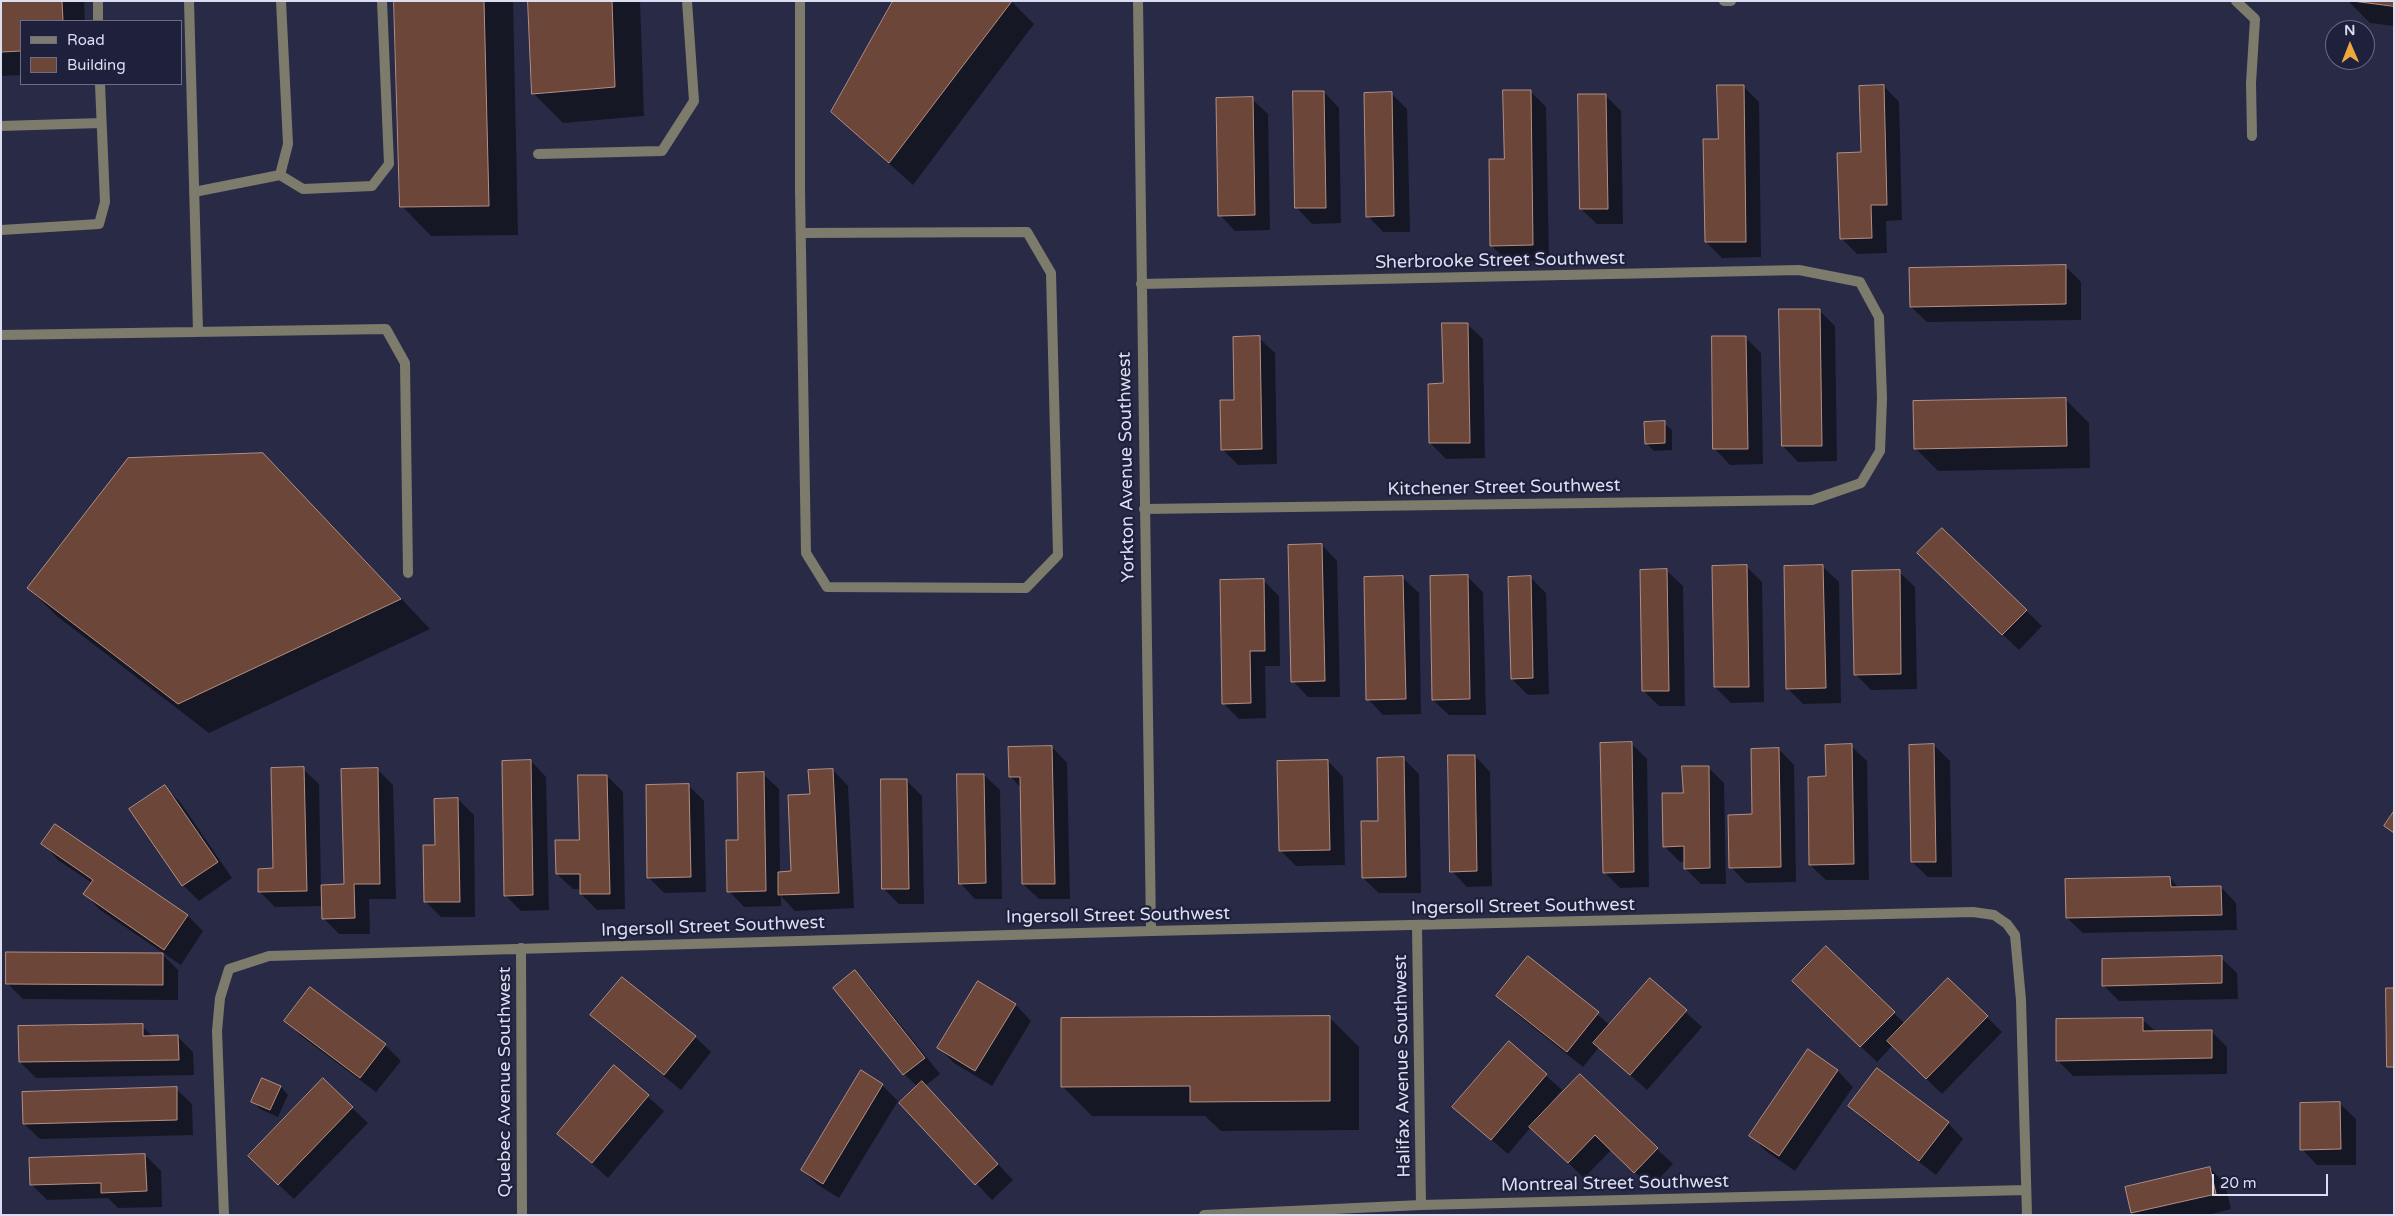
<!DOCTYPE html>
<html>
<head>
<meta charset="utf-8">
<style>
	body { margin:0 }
	#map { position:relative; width:2395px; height:1216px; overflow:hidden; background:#292b46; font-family:"Varela Round",sans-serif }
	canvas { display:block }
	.frame { position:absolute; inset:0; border:2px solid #dbdef0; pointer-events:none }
	.legend { position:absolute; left:20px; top:20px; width:162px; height:65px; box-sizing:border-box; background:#1f213c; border:1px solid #6a6d84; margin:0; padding:6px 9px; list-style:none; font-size:15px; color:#dbdef0 }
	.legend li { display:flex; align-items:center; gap:10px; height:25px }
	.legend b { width:25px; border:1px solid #6a6d84 }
	.north { position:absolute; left:2325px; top:20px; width:50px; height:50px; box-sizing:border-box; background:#1f213c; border:1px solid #6a6d84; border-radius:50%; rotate:359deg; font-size:14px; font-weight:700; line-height:20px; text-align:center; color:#dbdef0 }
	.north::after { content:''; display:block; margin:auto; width:18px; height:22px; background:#eea73d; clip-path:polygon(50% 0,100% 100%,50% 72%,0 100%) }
	.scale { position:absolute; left:2212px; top:1174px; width:116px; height:22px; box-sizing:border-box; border:2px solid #dbdef0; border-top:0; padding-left:6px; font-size:15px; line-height:18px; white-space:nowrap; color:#dbdef0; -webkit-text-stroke:4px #1f213c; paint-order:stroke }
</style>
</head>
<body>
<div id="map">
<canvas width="2395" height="1216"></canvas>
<div class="frame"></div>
<ul class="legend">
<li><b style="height:6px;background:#7d7b6c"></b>Road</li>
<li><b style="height:14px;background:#6b4639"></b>Building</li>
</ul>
<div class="north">N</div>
<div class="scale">20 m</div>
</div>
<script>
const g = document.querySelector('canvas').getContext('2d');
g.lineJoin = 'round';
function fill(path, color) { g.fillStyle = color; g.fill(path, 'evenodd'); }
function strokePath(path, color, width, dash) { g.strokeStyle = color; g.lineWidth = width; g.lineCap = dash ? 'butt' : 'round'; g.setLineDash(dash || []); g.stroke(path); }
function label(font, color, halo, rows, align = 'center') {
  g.font = font + ' "Varela Round",sans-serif'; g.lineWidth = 4.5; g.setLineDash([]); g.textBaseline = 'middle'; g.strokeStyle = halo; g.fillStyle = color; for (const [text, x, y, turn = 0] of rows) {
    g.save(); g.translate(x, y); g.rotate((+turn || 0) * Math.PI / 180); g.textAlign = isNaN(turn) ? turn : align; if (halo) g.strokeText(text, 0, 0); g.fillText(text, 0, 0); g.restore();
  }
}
fill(new Path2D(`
	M1 1H84L85 21H21V75L1 76Z
	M396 1H513L518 235 431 236 402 206Z
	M529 1H640L644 116 563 123 533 93Z
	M1011 1 1034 24 913 185 832 112Z
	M2348 1H2394V26L2370 23Z
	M1743 86 1759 102 1761 257 1722 258 1706 242 1719 140Z
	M1884 86 1899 102 1902 220 1886 221 1887 253 1857 254 1841 238 1862 154Z
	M1530 91 1546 107 1549 261H1507L1492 246 1505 160Z
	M1324 92 1339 108 1341 223 1312 224 1297 208Z
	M1392 94 1407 109 1410 232H1383L1368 216Z
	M1605 95 1621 111 1623 224H1597L1581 209Z
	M1252 99 1268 114 1270 230 1235 231 1220 215Z
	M2065 266 2081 282V320L1927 322 1911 307Z
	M1819 310 1835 326 1837 461 1798 462 1783 446Z
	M1467 324 1483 339 1485 458 1446 459 1430 443 1444 385Z
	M1745 337 1761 353 1763 464 1730 465 1715 449Z
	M1259 338 1275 353 1277 464 1238 465 1222 449Z
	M2066 400 2089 423 2090 468 1938 471 1915 448Z
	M1664 423 1672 430V450L1654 451 1646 443Z
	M292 484 430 629 209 733 58 617 28 588Z
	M1942 530 2042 626 2019 650 1935 569Z
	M1322 545 1337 561 1340 697H1308L1293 681Z
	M1747 567 1762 582 1764 702 1731 703 1715 687Z
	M1823 567 1839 582 1841 703 1803 704 1787 688Z
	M1667 571 1683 586 1685 706H1659L1644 691Z
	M1899 572 1915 587 1917 689 1871 690 1855 674Z
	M1468 577 1483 592 1486 715H1449L1433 700Z
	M1530 577 1546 593 1549 694 1528 695 1512 679Z
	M1403 578 1419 593 1421 714 1383 715 1368 699Z
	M1263 580 1279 596 1280 666H1265L1266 718 1239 719 1223 703Z
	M1632 744 1647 759 1649 887 1620 888 1604 872Z
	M1934 745 1950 761 1952 877H1928L1912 862Z
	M1851 746 1867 761 1869 880H1826L1810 865 1827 777Z
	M1052 747 1067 763 1070 899H1039L1023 884 1021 788 1010 776Z
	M1779 749 1794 765 1796 882 1746 883 1731 867 1754 815Z
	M1475 756 1490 772 1492 886 1467 887 1452 871Z
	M1403 758 1419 774 1421 893H1379L1363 878 1380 822Z
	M531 761 546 777 549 910 521 911 505 895Z
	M1328 761 1343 777 1345 865 1296 866 1280 850Z
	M1708 767 1724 783 1726 884H1701L1685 868V862H1680L1664 846 1684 794Z
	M303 769 319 784 321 886H345L377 769 393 785 396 899H369L370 934H339L323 918V906L275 907 259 891 275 870Z
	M833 770 848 786 854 908 795 911 781 896V906L744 907 729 891 740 841 763 774 779 789 780 873H793L811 795Z
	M984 775 1000 790 1002 899H975L960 883Z
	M607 776 623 792 625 909 597 910 581 894V889H573L557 874 581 841Z
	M906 780 922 796 924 904H899L884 889Z
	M688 785 704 801 706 892 664 893 648 877Z
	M165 787 180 802 232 878 199 901 183 885Z
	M458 799 474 815 475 917H441L426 902 436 846Z
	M55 826 188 916 203 931 181 965 100 910 85 894 92 883 58 860 43 844Z
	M2170 878 2179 888 2221 887 2236 903 2237 930 2083 933 2067 918Z
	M162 954 178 970V1000L23 999 7 983Z
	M1528 958 1610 1025 1650 980 1702 1027 1647 1090 1599 1047 1583 1067 1514 1012 1498 996Z
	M2221 958 2237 973 2238 999 2119 1001 2103 985Z
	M855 972 870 987 940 1074 925 1086 1013 1180 992 1200 901 1103 918 1087 904 1074Z
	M978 982 1016 1005 1031 1021 992 1086 954 1063 939 1048Z
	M310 988 385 1045 401 1061 376 1092 301 1036 286 1020Z
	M1809 997 1894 1013 1905 1024 1987 1017 2002 1032 1942 1094 1892 1046 1877 1062Z
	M592 1015 695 1037 711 1052 681 1090 608 1031Z
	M1330 1018 1359 1047V1130L1221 1131 1205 1116H1092L1063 1087Z
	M2142 1019 2156 1032 2211 1031 2227 1047V1074L2073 1076 2057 1060Z
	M142 1026 153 1037H178L193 1052 194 1075 36 1078 20 1062Z
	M1509 1043 1562 1090 1551 1103 1553 1104 1657 1149 1673 1164 1651 1187 1611 1150 1584 1178 1531 1127 1508 1154 1454 1107Z
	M1808 1051 1838 1071 1853 1087 1795 1171 1766 1151 1751 1136Z
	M614 1067 664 1111 608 1178 558 1133Z
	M263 1080 281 1087 288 1095 278 1117 260 1109 253 1101Z
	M882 1085 898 1101 839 1198 818 1185 802 1170Z
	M176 1089 192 1104 193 1135 40 1139 24 1124Z
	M2340 1104 2356 1119V1165H2317L2302 1149Z
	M1850 1106 1948 1123 1963 1139 1936 1175 1865 1121Z
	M352 1108 368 1123 294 1199 265 1172Z
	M145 1155 161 1171 162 1207 118 1208 108 1198 47 1200 31 1184Z
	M2210 1168 2225 1184 2231 1209 2208 1215H2134L2132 1213 2127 1187Z`), '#0007');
const building = new Path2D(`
	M1 1H62L63 21H21V51L1 52Z
	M394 1H484L489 206 400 207Z
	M528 1H612L615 87 532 94Z
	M893 1H1012L889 163 831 112Z
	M2353 1H2394V6Z
	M1717 85H1744L1746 242H1705L1703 139H1718Z
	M1884 85 1887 205H1871L1872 238 1840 239 1837 153 1861 152 1859 86Z
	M1503 90H1531L1533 245 1490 246 1489 159H1504Z
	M1293 91H1324L1326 208H1295Z
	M1392 92 1394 216 1366 217 1364 93Z
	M1578 94H1606L1608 209H1580Z
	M1253 97 1255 215 1218 216 1216 98Z
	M2066 265V304L1910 307 1909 268Z
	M1779 309H1820L1822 446H1782Z
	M1442 323H1468L1470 443H1429L1428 384 1443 383Z
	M1260 336 1262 449 1221 450 1220 400H1234L1233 337Z
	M1712 336H1746L1748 449H1713Z
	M2066 398 2067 446 1914 449 1913 401Z
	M1665 421V443L1645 444 1644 422Z
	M263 453 401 599 178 704 27 588 128 458Z
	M1942 528 2027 610 2002 635 1917 553Z
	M1322 544 1325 681 1291 682 1288 545Z
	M1747 565 1749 687H1714L1712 566Z
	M1823 565 1826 688 1786 689 1784 566Z
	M1667 569 1669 691H1642L1640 570Z
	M1900 570 1901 674 1854 675 1852 571Z
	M1468 575 1470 699 1432 700 1430 576Z
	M1403 576 1406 699 1366 700 1364 577Z
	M1531 576 1533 678 1511 679 1508 577Z
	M1264 579 1265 651H1250L1251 703 1222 704 1220 580Z
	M1632 742 1634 872 1603 873 1600 743Z
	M1852 744 1854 864 1809 865 1808 777 1826 776 1825 745Z
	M1934 744 1936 862H1911L1909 745Z
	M1052 746 1055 884H1022L1020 777H1009L1008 747Z
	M1779 748 1781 867 1729 868 1728 815 1752 814 1751 749Z
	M1448 755H1475L1477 871 1450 872Z
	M1404 757 1406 877 1362 878 1361 821H1378L1377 758Z
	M531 760 533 895 504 896 502 761Z
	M1328 760 1330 850 1279 851 1277 761Z
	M1682 766H1709L1710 868 1684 869V846L1663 847 1662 793H1683Z
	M304 767 307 891 258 892V869L273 868 271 768Z
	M378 768 380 884H354L355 918 322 919 321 885 344 884 341 769Z
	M833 769 839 893 778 895V872L791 871 788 795 810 794 808 770Z
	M764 772 766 891 727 892 726 840H738L737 773Z
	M957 774H984L986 883 959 884Z
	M578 775H607L610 894H580V874H556L555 840H579Z
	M881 779H907L909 889H882Z
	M689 784 691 877 647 878 646 785Z
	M165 785 218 862 182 886 129 809Z
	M458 798 460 902H424L423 845H435L434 799Z
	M2394 811V833L2384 826Z
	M55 824 188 915 164 950 83 894 93 880 41 844Z
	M2170 877 2171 887 2221 886 2222 915 2066 918 2065 879Z
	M1826 946 1895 1012 1860 1047 1792 981Z
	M6 952 163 953V985L6 984Z
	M1528 956 1599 1012 1567 1052 1496 996Z
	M2222 956V983L2102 986V959Z
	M855 970 925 1058 903 1075 833 988Z
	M622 977 696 1036 664 1075 590 1015Z
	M1650 978 1687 1010 1630 1075 1593 1043Z
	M1948 978 1988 1016 1926 1079 1887 1041Z
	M978 981 1016 1004 975 1071 937 1048Z
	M310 987 386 1044 360 1078 284 1021Z
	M2386 988H2394V1067H2387Z
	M1330 1016V1101L1190 1102V1086L1061 1087V1018Z
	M2143 1018V1031L2212 1030V1058L2056 1061V1019Z
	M143 1024V1036L178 1035 179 1060 19 1062 18 1026Z
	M1509 1041 1547 1074 1491 1140 1452 1107Z
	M1808 1049 1838 1070 1779 1156 1749 1136Z
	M614 1065 649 1095 592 1163 557 1134Z
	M1877 1068 1949 1122 1919 1161 1848 1106Z
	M861 1070 883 1084 823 1184 801 1170Z
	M1580 1074 1658 1148 1634 1173 1595 1135 1568 1163 1529 1127Z
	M262 1078 281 1086 270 1110 251 1102Z
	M323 1078 353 1107 278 1185 248 1156Z
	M922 1081 998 1164 975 1185 899 1103Z
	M177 1087V1120L23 1124 22 1092Z
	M2340 1102 2341 1149 2300 1150V1103Z
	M145 1154 147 1191 101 1193V1183L30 1185 29 1158Z
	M2210 1167 2216 1194 2131 1213 2125 1187Z`);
fill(building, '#6b4639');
strokePath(building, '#b48f82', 1);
strokePath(new Path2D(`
	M98 1V21
	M189 1 198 331
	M800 1V191L806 553 827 587 1026 588 1058 555 1051 273 1027 232 801 233
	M1724 1H1731
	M2236 1 2255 19 2251 83 2252 136
	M1 126 101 123
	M538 154 662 151 694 101 687 1
	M280 175 303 189 372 186 389 164 382 1
	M194 192 280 175 288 144 281 1
	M1 230 99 224 105 202 100 84
	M1 335 386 329 405 363 408 573`), '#7d7b6c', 10);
strokePath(new Path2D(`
	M1138 1 1151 931
	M1141 284 1799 270 1860 282 1879 317 1882 398 1880 451 1861 483 1812 500 1144 509
	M1417 926 1421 1205
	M521 948 522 1215
	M224 1215 217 1031 220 998 229 969 269 956 1151 931 1973 912 1994 915 2007 924 2015 935 2021 1000 2027 1215
	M1204 1215 1421 1205 2026 1190`), '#7d7b6c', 10);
label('18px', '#dbdef0', '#1f213c', [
	["Sherbrooke Street Southwest",1500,261,-1],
	["Yorkton Avenue Southwest",1127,467,-91],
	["Kitchener Street Southwest",1504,488,-1],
	["Ingersoll Street Southwest",1523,907,-1],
	["Ingersoll Street Southwest",1118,916,-1],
	["Ingersoll Street Southwest",713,927,-2],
	["Halifax Avenue Southwest",1403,1066,-91],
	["Quebec Avenue Southwest",505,1082,-90],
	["Montreal Street Southwest",1615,1184,-1]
]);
</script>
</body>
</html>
